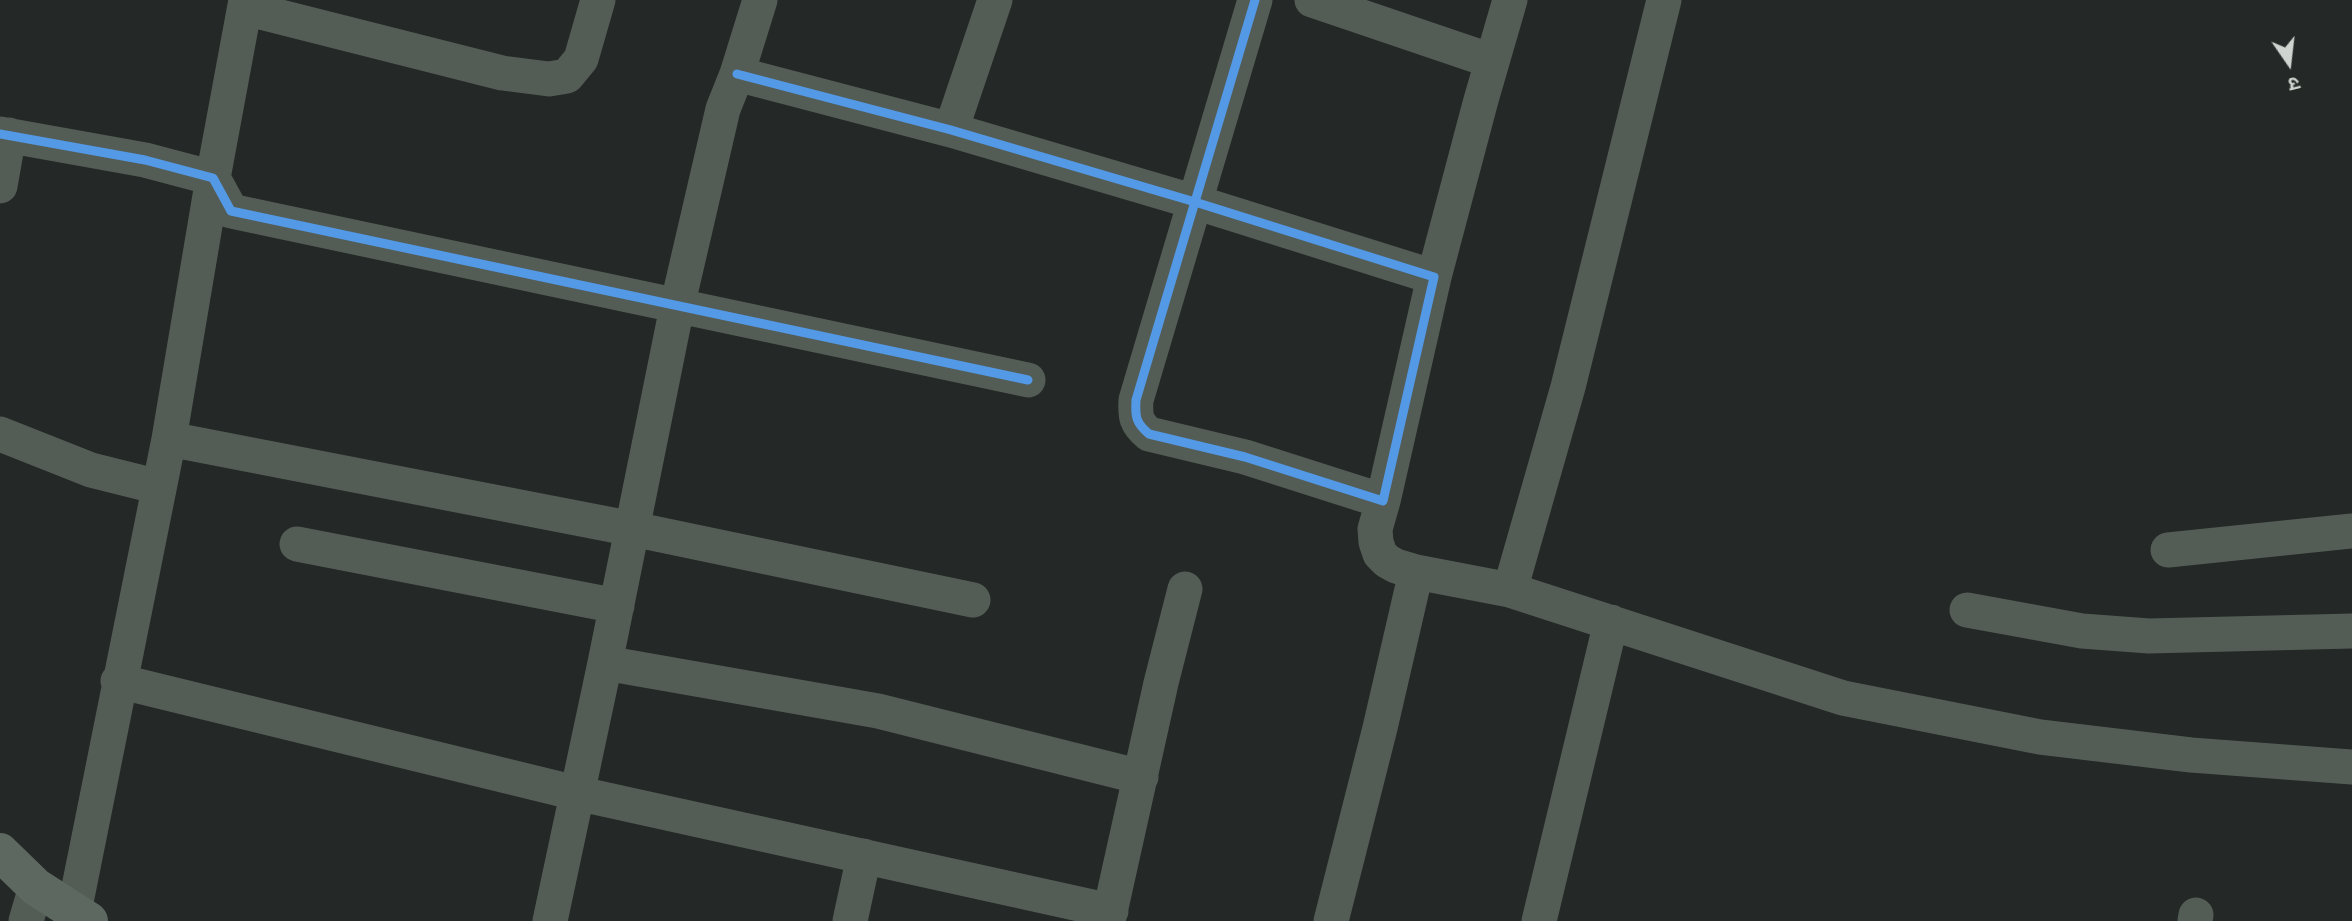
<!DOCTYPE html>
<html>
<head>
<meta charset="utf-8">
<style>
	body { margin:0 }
	#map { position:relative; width:2352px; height:921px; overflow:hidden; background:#242826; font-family:Jost,"Noto Sans Devanagari",sans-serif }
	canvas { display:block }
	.north { position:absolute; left:2254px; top:28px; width:70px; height:70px; -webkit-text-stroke:5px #232925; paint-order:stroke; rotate:166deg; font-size:19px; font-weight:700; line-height:28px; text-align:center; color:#d0d4d1 }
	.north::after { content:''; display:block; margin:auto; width:24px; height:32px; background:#d0d4d1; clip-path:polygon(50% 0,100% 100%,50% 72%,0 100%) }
</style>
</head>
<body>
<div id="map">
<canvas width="2352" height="921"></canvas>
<div class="north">उ</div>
</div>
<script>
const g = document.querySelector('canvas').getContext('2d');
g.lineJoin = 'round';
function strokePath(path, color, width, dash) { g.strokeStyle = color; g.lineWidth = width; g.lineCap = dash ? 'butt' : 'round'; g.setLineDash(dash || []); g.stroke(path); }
strokePath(new Path2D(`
	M1312 0 1492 61
	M245 8 502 73 549 79 567 76 581 59 598 0
	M737 74 951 130 1195 202 1434 277 1383 501 1245 457 1149 434C1136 423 1135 417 1136 400L1255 0
	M951 130 995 0
	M0 134 145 160 213 178 231 211 1028 380
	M0 186 9 135
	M1434 277 1481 100 1510 0
	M0 434 91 470 159 487
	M169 439 633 529 973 600
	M1383 501 1375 529 1376 542 1380 554 1387 561 1396 566 1416 572 1510 590 1843 698 2040 737 2191 755 2352 767
	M297 544 617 606
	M2168 550 2352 531
	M1510 590 1568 387 1664 0
	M1967 610 2082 631 2149 636 2352 631
	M605 663 878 711 1141 777
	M118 681 576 793 1111 911
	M74 912 169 439 213 178 246 0
	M26 921 36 887
	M550 921 605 663 677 307 723 109 737 74 760 0
	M850 921 864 856
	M1108 921 1161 683 1185 589
	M1331 921 1380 728 1416 572
	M1539 921 1611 622
	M2195 921 2196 915`), '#535d56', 35);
strokePath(new Path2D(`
	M0 852 36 887 89 921`), '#5d6861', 38);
strokePath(new Path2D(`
	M737 74 951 130 1195 202 1434 277 1383 501 1245 457 1149 434C1136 423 1135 417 1136 400L1255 0
	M0 134 145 160 213 178 231 211 1028 380`), '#5399e6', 9);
</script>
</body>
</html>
